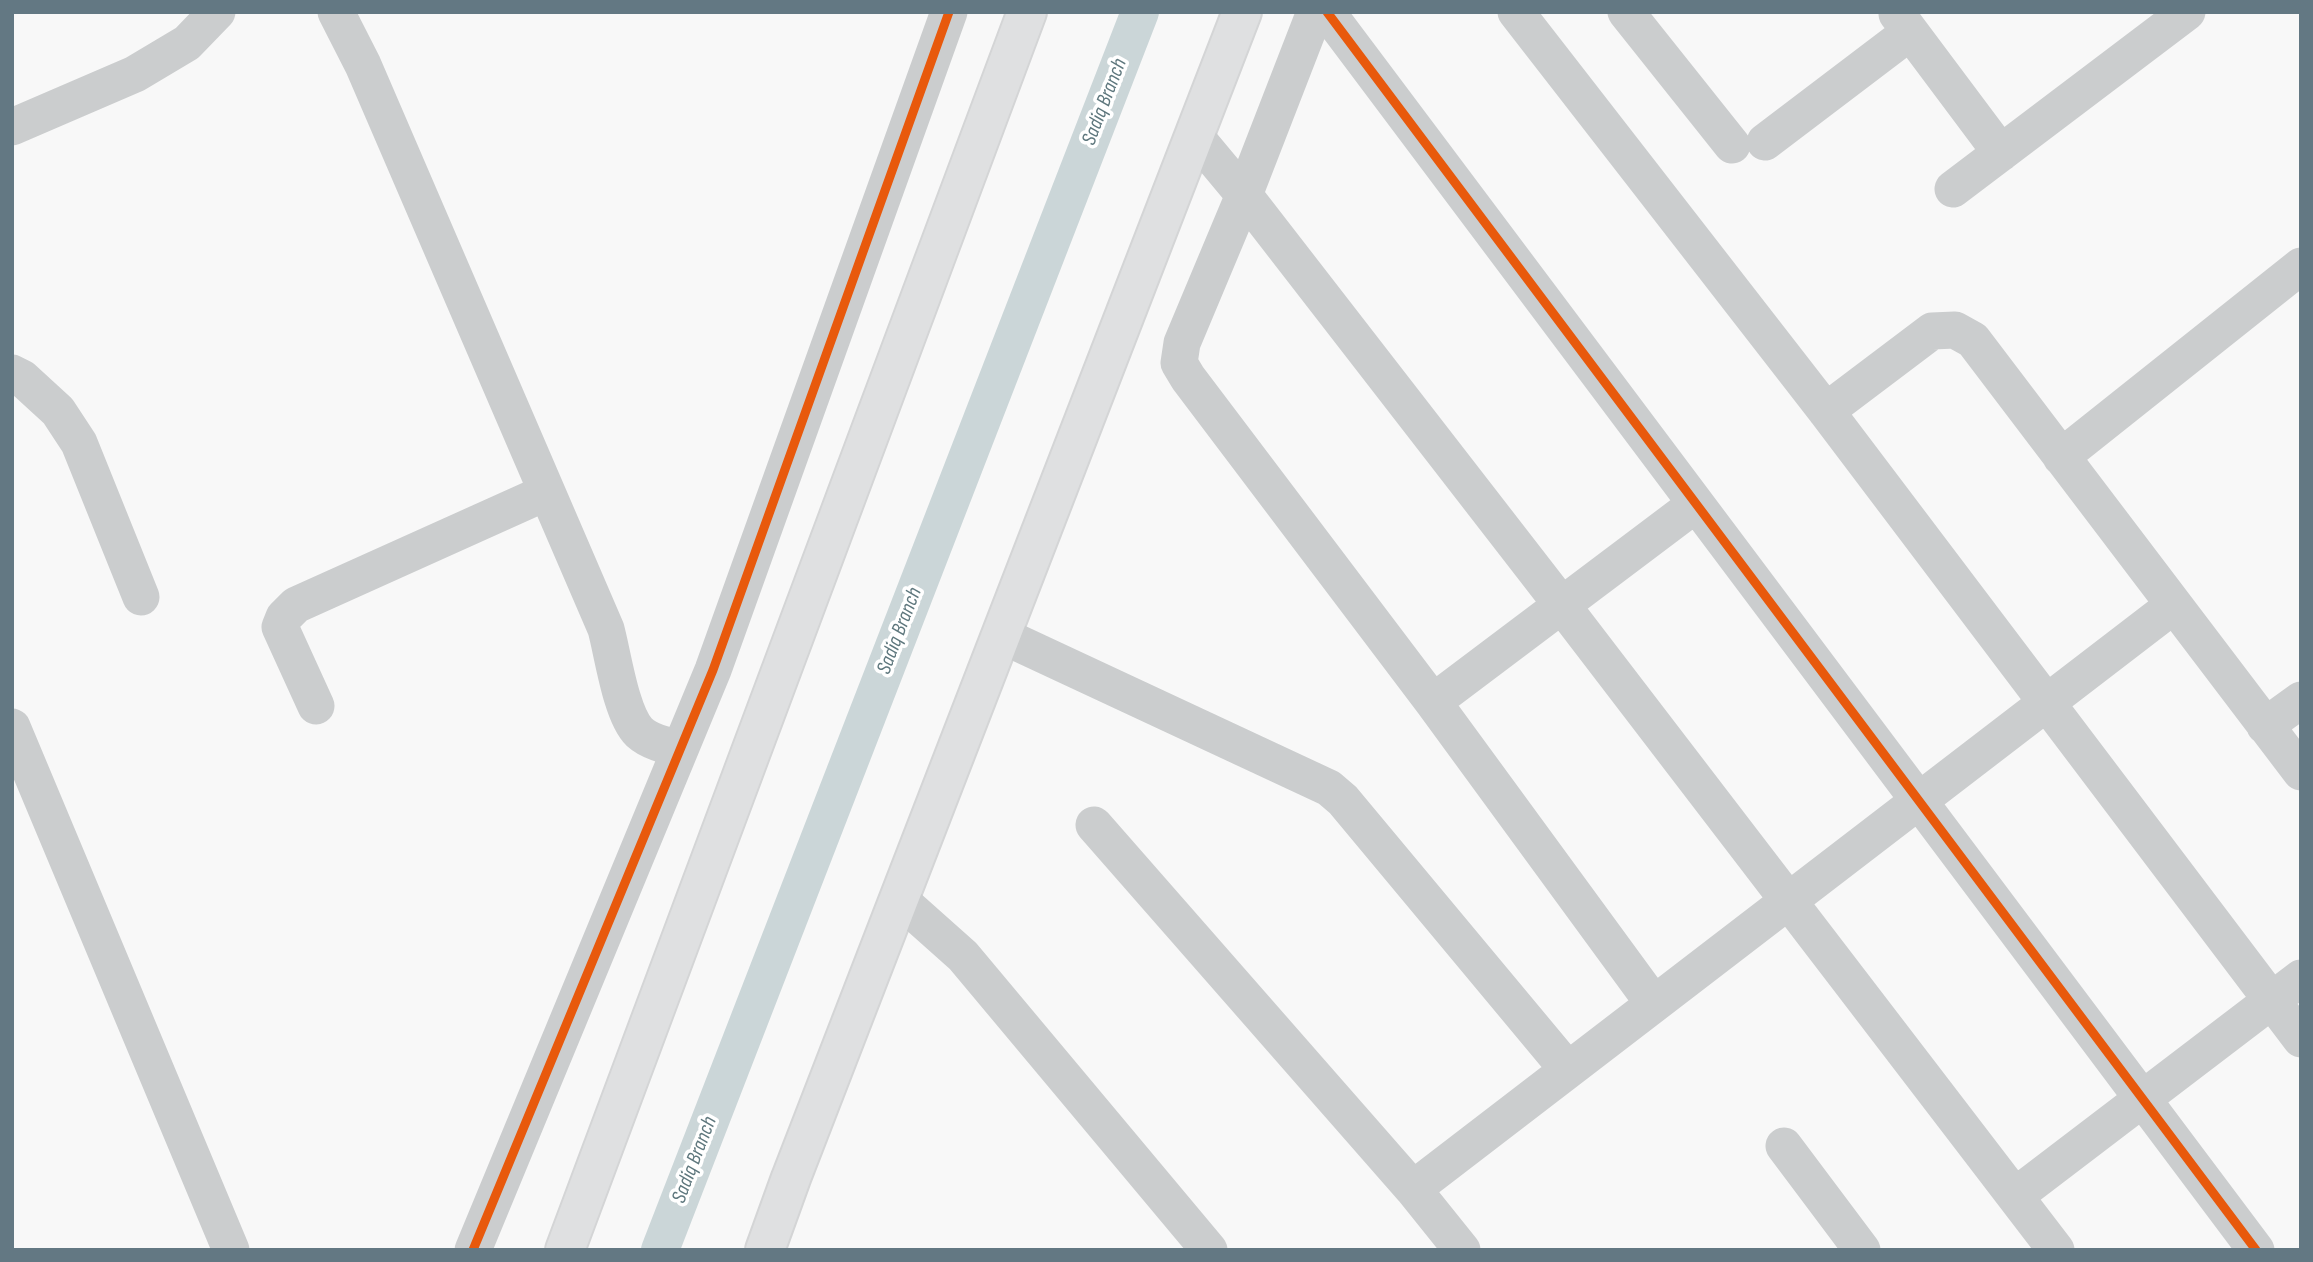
<!DOCTYPE html>
<html>
<head>
<meta charset="utf-8">
<style>
	body { margin:0 }
	#map { position:relative; width:2313px; height:1262px; overflow:hidden; background:#f8f8f8; font-family:"Sofia Sans Condensed",sans-serif }
	canvas { display:block }
	.frame { position:absolute; inset:0; border:14px solid #637883; pointer-events:none }
</style>
</head>
<body>
<div id="map">
<canvas width="2313" height="1262"></canvas>
<div class="frame"></div>
</div>
<script>
const g = document.querySelector('canvas').getContext('2d');
g.lineJoin = 'round';
function strokePath(path, color, width, dash) { g.strokeStyle = color; g.lineWidth = width; g.lineCap = dash ? 'butt' : 'round'; g.setLineDash(dash || []); g.stroke(path); }
function label(font, color, halo, rows, align = 'center') {
  g.font = font + ' "Sofia Sans Condensed",sans-serif'; g.lineWidth = 7; g.setLineDash([]); g.textBaseline = 'middle'; g.strokeStyle = halo; g.fillStyle = color; for (const [text, x, y, turn = 0] of rows) {
    g.save(); g.translate(x, y); g.rotate((+turn || 0) * Math.PI / 180); g.textAlign = isNaN(turn) ? turn : align; if (halo) g.strokeText(text, 0, 0); g.fillText(text, 0, 0); g.restore();
  }
}
strokePath(new Path2D(`
	M660 1250 1140 12`), '#cbd6d8', 38);
const major = new Path2D(`
	M565 1250 1027 12
	M765 1250 791 1178 1242 12`);
strokePath(major, '#d4d5d6', 42);
strokePath(new Path2D(`
	M336 12 363 65 606 629C613 655 621 714 639 732 650 742 665 745 679 748
	M1315 12 1244 195 1182 343 1179 363 1188 378 1433 702 1654 1004
	M1327 12 2256 1250
	M1516 12 1826 411 2301 1039
	M1626 12 1732 145
	M1897 14 2001 153
	M12 127 135 74 187 43 217 12
	M1194 135 1244 195 1561 604 2056 1250
	M1765 142 1910 32
	M1953 189 2187 12
	M12 373 22 378 58 411 79 443 141 597
	M1826 411 1932 331 1955 330 1973 340 2301 772
	M2061 457 2301 266
	M1001 635 1329 788 1343 800 1568 1070
	M1433 702 1696 504
	M316 706 280 627 284 617 296 605 547 492
	M2265 726 2301 700
	M12 727 231 1250
	M1094 825 1413 1189 1462 1250
	M899 899 963 956 1209 1250
	M1784 1146 1862 1250
	M1413 1189 2174 605
	M2015 1196 2301 978
	M473 1250 713 670 949 12`), '#cbcdce', 37);
strokePath(major, '#dfe0e1', 38);
strokePath(new Path2D(`
	M1327 12 2256 1250
	M473 1250 713 670 949 12`), '#e8590c', 9);
label('italic 21px', '#5e777d', '#fff', [
	["Sadiq Branch",1105,102,-69],
	["Sadiq Branch",900,631,-69],
	["Sadiq Branch",695,1160,-69]
]);
</script>
</body>
</html>
